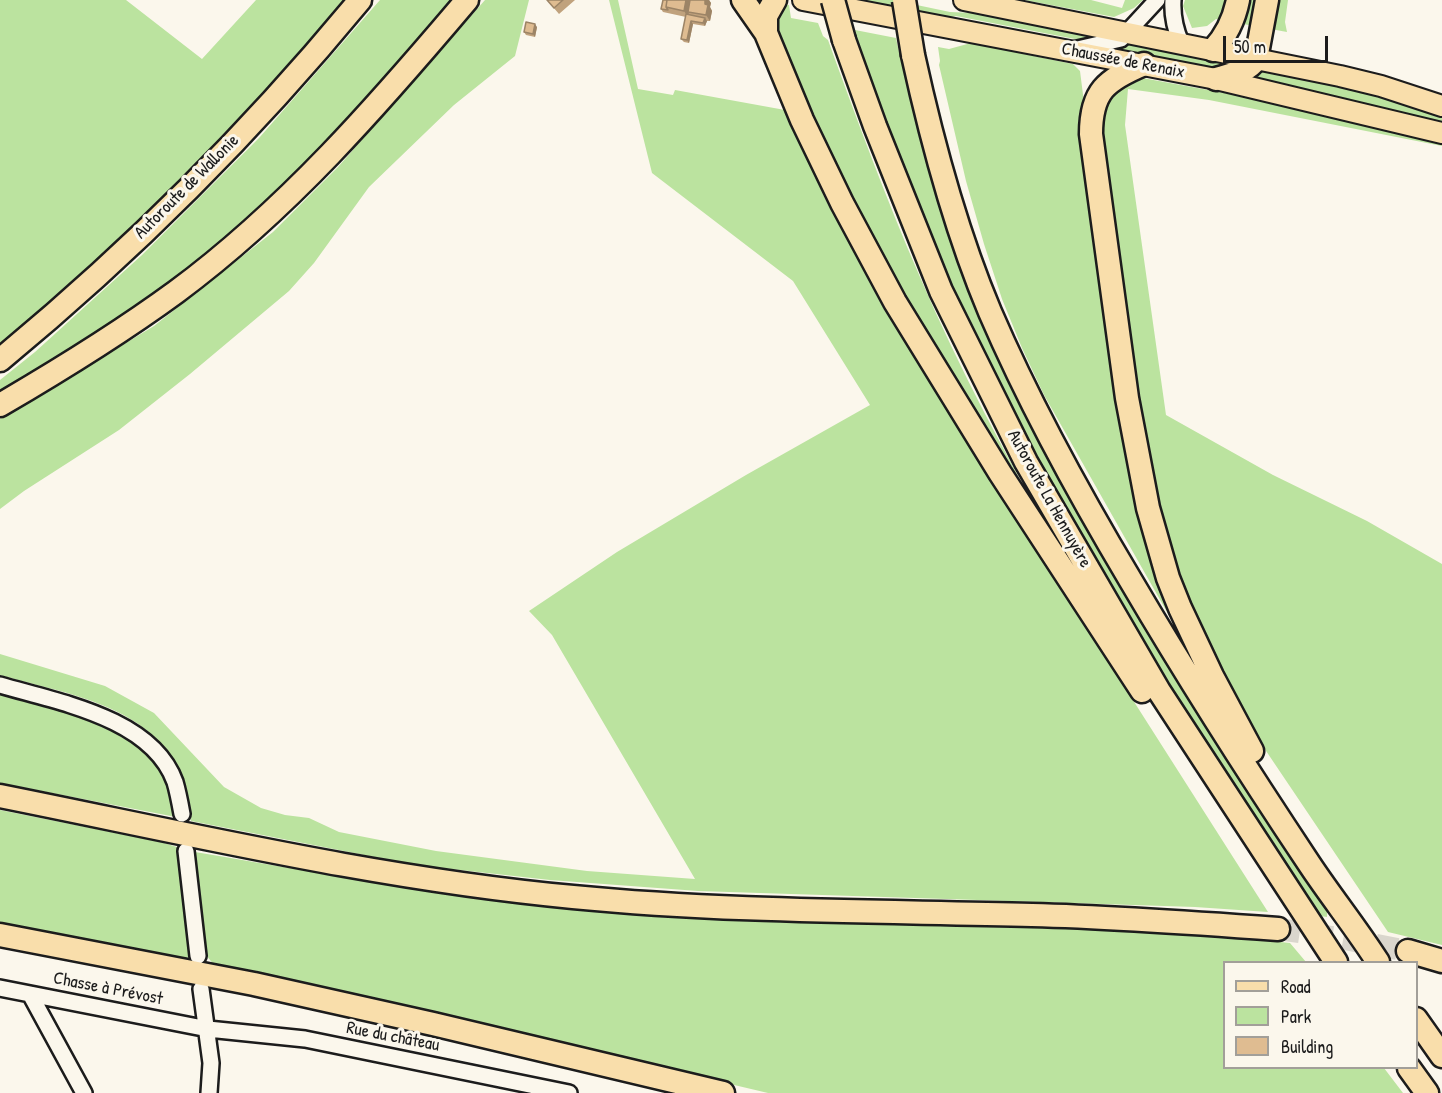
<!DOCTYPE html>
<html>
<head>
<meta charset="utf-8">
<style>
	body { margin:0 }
	#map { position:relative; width:1442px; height:1093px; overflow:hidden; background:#fbf7ec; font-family:"Patrick Hand",sans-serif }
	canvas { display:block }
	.legend { position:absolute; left:1223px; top:961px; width:195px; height:108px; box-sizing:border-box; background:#fbf7ec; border:2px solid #a29f99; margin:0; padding:8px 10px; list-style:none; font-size:18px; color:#1c1c1c }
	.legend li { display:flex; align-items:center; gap:12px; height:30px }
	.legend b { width:30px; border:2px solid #a29f99 }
	.scale { position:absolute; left:1223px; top:36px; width:105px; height:27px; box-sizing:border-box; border:3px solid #1c1c1c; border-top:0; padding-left:8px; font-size:18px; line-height:21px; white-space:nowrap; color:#1c1c1c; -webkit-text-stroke:4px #fbf7ec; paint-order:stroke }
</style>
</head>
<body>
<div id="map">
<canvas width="1442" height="1093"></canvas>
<ul class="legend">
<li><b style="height:8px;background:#f9deab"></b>Road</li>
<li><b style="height:16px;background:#bbe39f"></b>Park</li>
<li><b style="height:16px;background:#dfbc91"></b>Building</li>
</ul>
<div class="scale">50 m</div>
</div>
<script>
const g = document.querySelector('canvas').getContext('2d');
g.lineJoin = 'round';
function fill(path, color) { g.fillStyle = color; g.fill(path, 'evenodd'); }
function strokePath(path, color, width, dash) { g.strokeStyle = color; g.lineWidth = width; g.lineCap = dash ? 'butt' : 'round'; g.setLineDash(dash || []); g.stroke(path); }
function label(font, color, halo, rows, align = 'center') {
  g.font = font + ' "Patrick Hand",sans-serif'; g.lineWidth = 6; g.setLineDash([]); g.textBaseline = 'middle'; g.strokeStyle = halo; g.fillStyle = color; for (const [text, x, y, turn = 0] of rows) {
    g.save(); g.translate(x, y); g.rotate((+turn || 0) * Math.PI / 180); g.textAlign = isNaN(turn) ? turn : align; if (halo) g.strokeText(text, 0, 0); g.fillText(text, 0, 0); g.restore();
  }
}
fill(new Path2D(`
	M0 0H126L202 59 256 0H346C243 127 123 239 0 346Z
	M380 0H456L292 181 179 281 0 394V380L35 352 142 255 259 138Z
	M485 0H529L515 56 454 105 369 187 314 263 289 291 190 374 119 430 24 491 0 509V419L154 326 273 232 338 167Z
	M609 0H618L638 89 673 95 675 90 785 110 824 196 885 311 1268 912 1195 907 698 891 550 880 415 865 191 821C188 801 185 782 175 764 142 703 61 693 0 675V654L105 686 154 713 224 787 261 808 285 815 309 818 339 832 436 851 587 871 695 879 552 635 529 611 617 552 746 475 870 405 793 281 652 173Z
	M834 0H893L950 12 998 14 1111 36 1080 40 956 16 948 18Z
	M1024 0H1091L1122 8 1125 0H1143L1134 8 1114 17Z
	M1185 0H1288L1285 22 1287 32 1216 19 1207 26 1192 28 1183 6Z
	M780 4 789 5 791 18 818 23 823 36 828 40C857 120 886 199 920 277 959 369 1007 457 1056 544L884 272 776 48 774 14Z
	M855 30 896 38 899 52 904 54 980 309 1327 904V917L1314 915 1256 826 1084 550 968 328 855 47 857 42Z
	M1129 41 1231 62V67L1219 69 1110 47Z
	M971 43 1073 64 1080 71 1123 410 1197 665 1044 395 1022 348 1002 299 984 244 966 181 939 65 940 61 938 47 949 49Z
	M1260 68 1355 88 1442 112V124L1228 79Z
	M1137 77 1230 94 1442 139V146L1209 100 1128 89 1125 125 1166 415 1273 475 1367 521 1442 564V945L1388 932 1258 739 1219 663 1186 593 1165 531 1150 474 1143 438 1100 109 1108 91Z
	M0 690 105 720 152 753 169 783 176 817 0 783Z
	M0 810 161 842 180 848 192 954 185 960 0 926Z
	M195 852C355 879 515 908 677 918 718 920 758 920 799 921 962 925 1127 925 1290 943L1306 962H1224V1068H1384L1403 1093H768L472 1023 214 965 206 955Z`), '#bbe39f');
strokePath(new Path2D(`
	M1278 929 1339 938 1408 951`), '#dad6cd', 22, [22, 11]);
const minor = new Path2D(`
	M1173 0C1172 16 1175 29 1181 43
	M1073 50 1121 39 1157 0
	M0 685C58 702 152 718 175 782 178 792 180 803 182 814
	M186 851 198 956
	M0 988 208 1029 305 1039 569 1093
	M201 989 211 1063 209 1093
	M30 994 84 1093`);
const major = new Path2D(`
	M803 0 1216 79 1442 133
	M964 0 1340 76 1381 86 1442 106`);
const highway = new Path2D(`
	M743 0 766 33 802 120 842 203 895 302 1000 473 1142 691
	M766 33V16L775 0
	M844 40 875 126 941 291 1026 462 1159 691 1336 962
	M1213 50C1227 35 1234 20 1238 0
	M913 55C932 142 955 229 990 312 1030 405 1079 494 1131 581 1188 678 1248 772 1310 865 1332 898 1357 929 1378 962
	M1144 64C1106 80 1091 91 1091 134L1127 398 1148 508 1168 578 1180 608 1212 676 1252 751
	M1216 79C1230 75 1248 72 1256 59L1267 0
	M0 360C131 252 252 131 360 0
	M0 405C60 370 120 333 176 292 287 210 379 104 467 0
	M0 796C190 834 380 879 573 897 726 912 879 911 1032 915 1114 917 1196 923 1278 929
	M0 935 254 984 433 1024 723 1093
	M1408 951 1442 961
	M1416 1019 1442 1056
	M1409 1068 1427 1093`);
strokePath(minor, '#1c1c1c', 20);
strokePath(major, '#1c1c1c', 24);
strokePath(highway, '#1c1c1c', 27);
strokePath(minor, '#fbf7ec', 15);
strokePath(major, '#f9deab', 20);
strokePath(highway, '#f9deab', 22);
const highwayBridge = new Path2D(`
	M833 0 844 40
	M904 0 913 55`);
strokePath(highwayBridge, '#1c1c1c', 27, []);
strokePath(highwayBridge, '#f9deab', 22);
fill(new Path2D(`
	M547 0H575L559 14Z
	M663 0H709L711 3 710 7 712 11 710 21H707L705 26 693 24 689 43 684 42 681 39 686 17 663 12 661 9Z
	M537 27 535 37 526 35 524 32Z`), '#c0a27d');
fill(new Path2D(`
	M686 0H692L688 12 689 14 688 17 684 11Z
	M705 0H709L711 3 710 7 712 11 710 21 706 15 705 4Z
	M705 18 707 21 705 26 703 23Z
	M691 21 693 24 689 43 687 40Z
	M535 24 537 27 535 37 533 34Z`), '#9c8466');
const building = new Path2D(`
	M547 0H563L554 8Z
	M663 0H667L666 7 668 10 661 9Z
	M667 0H686L684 11 666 7Z
	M690 0H705V4L708 5 706 15 688 12Z
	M686 14 705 18 703 23 691 21 687 40 681 39Z
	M526 22 535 24 533 34 524 32Z`);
fill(building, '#dfbc91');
strokePath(building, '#9c8466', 1.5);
label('18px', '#1c1c1c', '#fbf7ec', [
	["Chaussée de Renaix",1123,61,11],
	["Autoroute de Wallonie",187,187,-45],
	["Autoroute La Hennuyère",1049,499,61],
	["Chasse à Prévost",108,989,11],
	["Rue du château",393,1037,11]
]);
</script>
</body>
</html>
